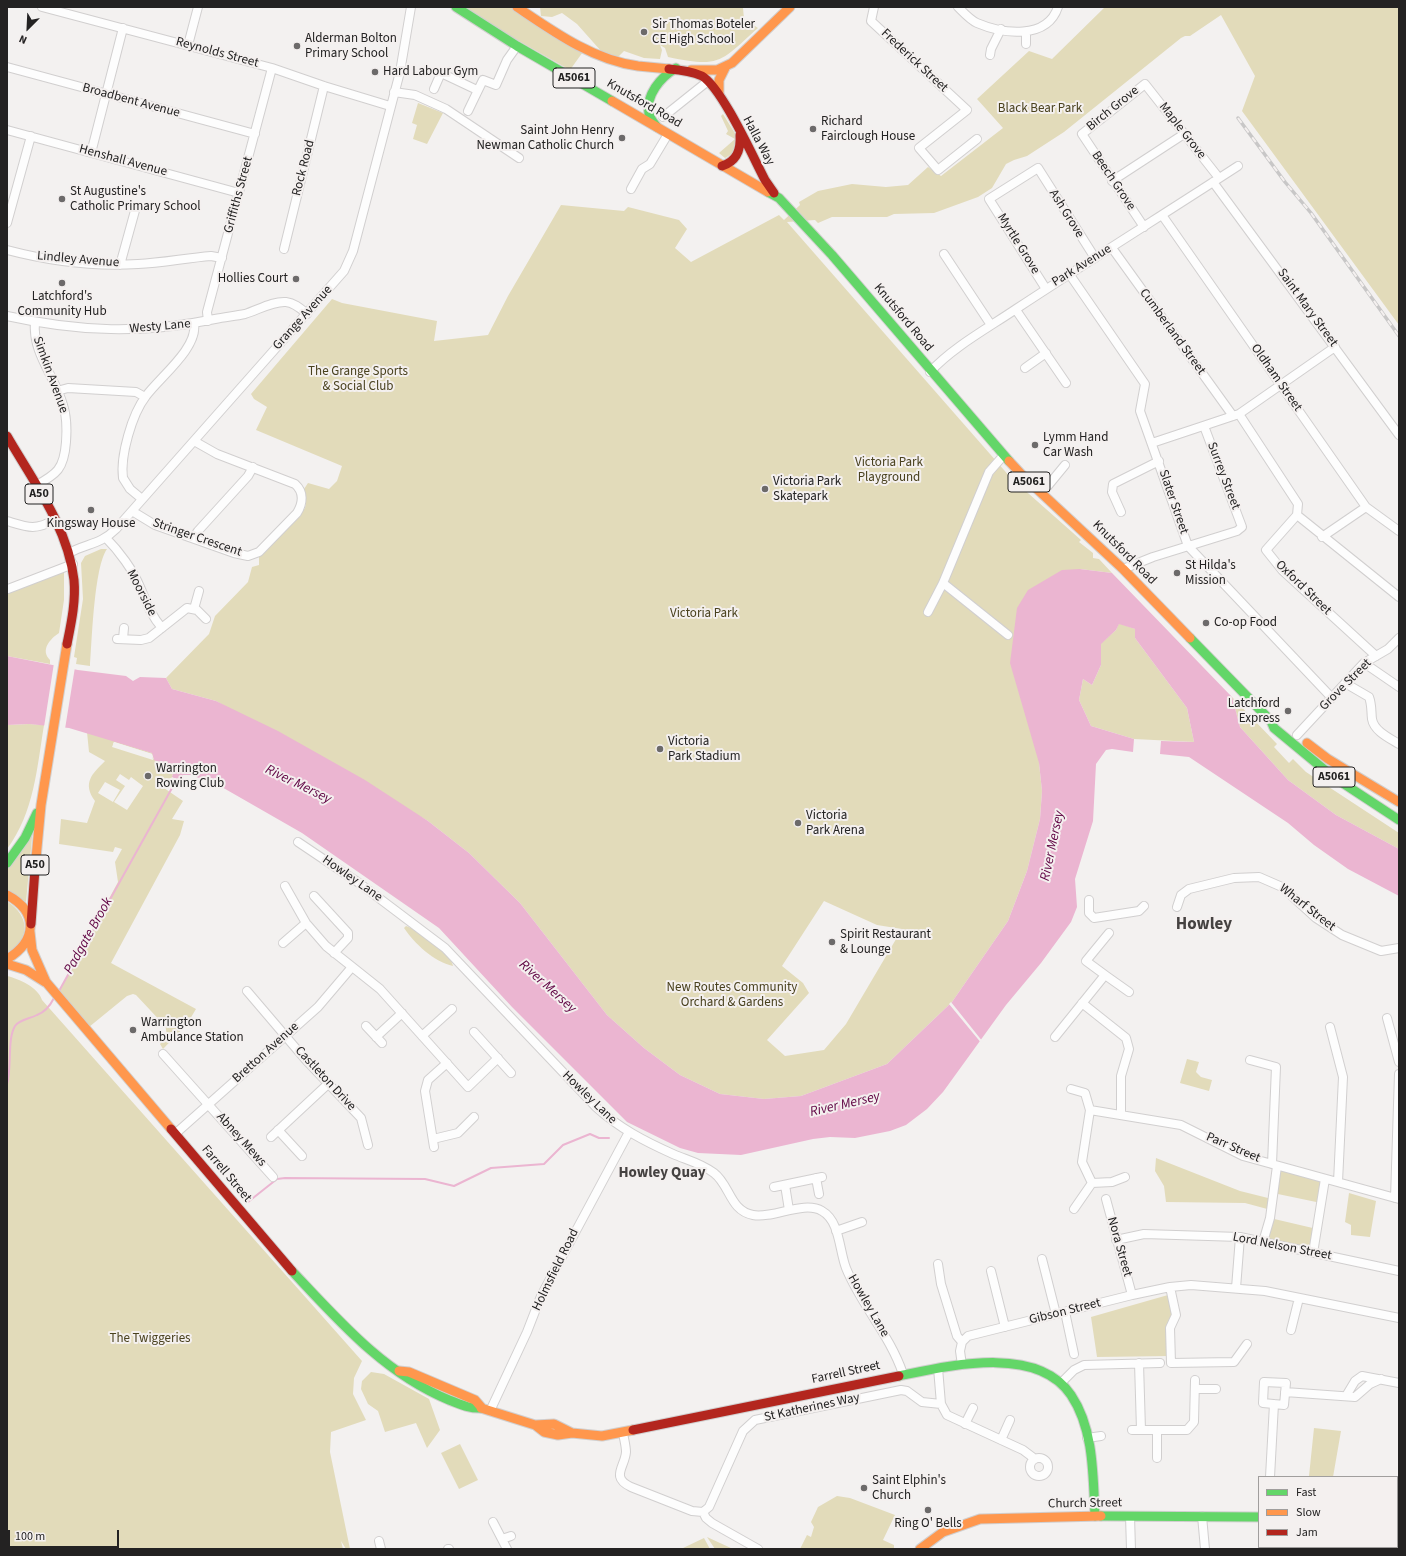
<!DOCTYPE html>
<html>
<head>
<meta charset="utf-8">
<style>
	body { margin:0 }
	#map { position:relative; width:1406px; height:1556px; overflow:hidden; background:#f3f1f0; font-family:"Source Sans 3",sans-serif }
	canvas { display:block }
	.frame { position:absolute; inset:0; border:8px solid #232222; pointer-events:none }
	.legend { position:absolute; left:1258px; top:1476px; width:140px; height:72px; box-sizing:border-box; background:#f4f0ef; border:1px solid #a09e9d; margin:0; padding:5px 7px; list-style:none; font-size:12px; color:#232222 }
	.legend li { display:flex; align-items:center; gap:8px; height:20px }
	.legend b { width:20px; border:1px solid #a09e9d }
	.north { position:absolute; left:8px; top:8px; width:40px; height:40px; -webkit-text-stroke:3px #f4f0ef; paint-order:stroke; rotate:204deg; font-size:11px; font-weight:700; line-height:16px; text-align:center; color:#232222 }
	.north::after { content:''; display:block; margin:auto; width:14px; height:18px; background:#232222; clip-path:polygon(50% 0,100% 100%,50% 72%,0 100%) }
	.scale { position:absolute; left:8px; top:1530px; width:111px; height:18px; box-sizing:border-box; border:2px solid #232222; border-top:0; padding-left:5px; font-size:12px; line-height:14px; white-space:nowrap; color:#232222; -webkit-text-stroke:3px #f4f0ef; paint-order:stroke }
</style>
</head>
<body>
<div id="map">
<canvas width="1406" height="1556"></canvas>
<div class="frame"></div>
<ul class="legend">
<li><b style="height:5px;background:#63d668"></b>Fast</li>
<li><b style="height:5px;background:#ff974d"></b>Slow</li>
<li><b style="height:5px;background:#b3261e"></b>Jam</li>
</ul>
<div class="north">N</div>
<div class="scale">100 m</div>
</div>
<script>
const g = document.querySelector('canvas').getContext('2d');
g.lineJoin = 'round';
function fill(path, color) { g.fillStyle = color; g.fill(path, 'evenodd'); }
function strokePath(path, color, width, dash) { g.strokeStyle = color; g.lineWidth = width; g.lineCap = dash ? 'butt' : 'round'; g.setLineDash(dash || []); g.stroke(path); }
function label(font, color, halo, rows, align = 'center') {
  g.font = font + ' "Source Sans 3",sans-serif'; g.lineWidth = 4; g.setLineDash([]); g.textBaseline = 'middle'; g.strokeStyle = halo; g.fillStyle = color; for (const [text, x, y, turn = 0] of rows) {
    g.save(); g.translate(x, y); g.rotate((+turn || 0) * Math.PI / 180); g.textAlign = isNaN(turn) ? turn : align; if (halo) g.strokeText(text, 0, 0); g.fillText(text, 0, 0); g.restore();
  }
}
fill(new Path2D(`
	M459 7H518L585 49 570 70Z
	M540 7H741L743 8 744 19 758 28C720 62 721 68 668 57L665 48 660 45 662 50 660 59 644 58 624 51 618 57 601 51 577 24 562 13 552 17 541 16Z
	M1105 7H1399V325L1242 111 1255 76 1221 15 1190 36H1185L1181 38 1064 132 1027 156 1014 160 1006 164 992 188 978 197 934 213 894 214 887 217H832L818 223 815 220 787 222 1011 478 1081 540 1079 542 1093 553V558L1099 559 1112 573 1080 569 1039 763 1042 791 1040 819 1027 871 1008 921 952 1002 887 1064 801 1096 764 1099 720 1094 680 1075 644 1048 607 1015 520 903 469 853 428 821 216 701 172 689 166 678 209 634 215 616 248 582 252 567 259 565V556L305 508 306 502 304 489 308 483 329 489 337 481 342 466 256 430 267 407 254 399 251 394 332 299 342 303 437 321 434 341 488 335 508 296 561 205 624 211 628 207 679 220 687 229 675 248 691 262 779 215 784 220 800 205 799 202 818 191 852 184 886 187 908 185 928 167 941 176 1003 128 977 99 1029 51 1052 59ZM824 901 877 925 902 929 846 1024 824 1050 785 1056 767 1040 809 993 803 983 782 966Z
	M418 103 443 113 427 144 413 139 417 125 412 123Z
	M723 114 736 135 735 152 725 158 719 153 735 139 726 134 728 131 721 116Z
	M101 549H107C94 567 92 641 90 666L76 664 77 658 74 657 83 599 81 563 85 556Z
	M64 572V600L59 633C50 639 40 650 50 660V664L7 656V592Z
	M1119 623 1135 629V638L1187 708 1194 742 1134 739 1091 726 1079 700 1083 679 1092 685 1101 665 1100 644 1116 630Z
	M1232 697 1277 744 1274 747 1289 763 1293 759 1306 772 1399 833V849L1336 815 1288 780 1240 727Z
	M29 724 44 725C37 768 34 813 7 849V725Z
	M87 732 153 753 155 760 174 770 172 777 164 788 183 801 172 819 184 821 180 835 111 963 196 1009 187 1024 163 1049 160 1044C166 1039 168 1034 165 1026L136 995 133 994 127 996 89 1027 59 991 118 882 115 862 122 849 115 847 113 852 59 844 61 819 87 823 95 801C82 783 92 774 105 761L89 752ZM114 742 152 754 153 760 112 747ZM120 774 129 780 131 777 143 786 127 810 114 802 125 786 116 780ZM105 782 120 790 113 802 98 793Z
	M33 827 26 902 7 890V868Z
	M7 901C29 916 32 938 7 953Z
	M406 926C419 931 451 952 453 966 434 962 414 943 404 928Z
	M7 976C19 979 38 987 42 1000L362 1361 354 1378 353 1394 366 1420 331 1432 330 1452 350 1549H346L341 1541 343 1549H7Z
	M1187 1059 1199 1062 1196 1072 1201 1077 1212 1080 1209 1091 1180 1083Z
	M1156 1158 1240 1191 1272 1199 1271 1210 1245 1203 1166 1202 1164 1186 1155 1171Z
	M1277 1166 1325 1179 1321 1203 1273 1193Z
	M1349 1193 1376 1201 1370 1237 1351 1235V1225L1345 1222Z
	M1270 1218 1317 1229 1313 1253 1263 1242Z
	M1168 1295 1173 1308 1170 1356 1097 1357 1091 1317Z
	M371 1372 384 1374 429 1399 440 1430 427 1448 416 1423 385 1432 378 1411 368 1404 361 1389 362 1381Z
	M1314 1428 1341 1431 1333 1477 1309 1476Z
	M460 1444 478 1480 459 1489 441 1453Z
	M837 1496 850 1498 895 1515 883 1540 894 1545V1549H800L807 1535 811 1537 814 1527 811 1522 818 1507Z
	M707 1537 733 1549H715Z
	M704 1538 710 1549H681Z
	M1366 1547H1396L1397 1549H1364Z`), '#e2dbba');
fill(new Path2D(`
	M1080 569 1112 573 1232 697 1240 727 1288 780 1336 815 1399 849V896L1348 869 1314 845 1288 823 1189 757 1160 754 1161 741 1194 742 1187 708 1135 638V629L1119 624 1116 630 1101 644V665L1092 685 1083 679 1079 700 1091 726 1134 739 1133 752 1112 749 1106 750 1096 764 1093 821 1075 879 1077 907 1071 922 1041 963 1006 1005 943 1092 927 1109 906 1125 890 1131 855 1138 830 1137 813 1139 741 1155 698 1153 680 1148 627 1122 512 1007 439 928 302 833 220 786 191 775H183L180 781 172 777 174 770 154 760 152 753 69 728 29 724 7 725V656L78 670 126 676 133 681 140 677 166 678 172 689 216 701 278 731 365 780 428 821 469 853 520 903 607 1015 644 1048 680 1075 720 1094 764 1099 801 1096 887 1064 952 1002 1008 921 1027 871 1040 819 1042 791 1039 763 1010 663 1017 608 1028 590 1062 570Z`), '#ebb5d1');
fill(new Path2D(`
	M54 663 75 667 65 729 44 727Z
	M114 742 152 754 154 760 151 755 113 744Z
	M951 1002 983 1042 982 1044 949 1004Z`), '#f3f1f0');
strokePath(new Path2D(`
	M59 991 177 779
	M7 1084C12 1068 7 1039 15 1026 20 1019 30 1019 37 1015 45 1012 50 1006 54 998
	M248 1202 277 1179 285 1178 425 1179 454 1186 491 1168 544 1164 563 1145 590 1134 599 1138H609`), '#ebb5d1', 2);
const street = new Path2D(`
	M42 7 272 68 324 86 390 106
	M874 7 871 21 967 110 919 148 938 170 977 139
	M958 7C963 12 970 20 977 23 1003 34 1047 40 1058 7
	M1026 44V32
	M188 45 198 7
	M990 55 991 49 1001 29
	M7 67 255 134
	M434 89 441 73 477 90
	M394 92 415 95 446 109 519 158
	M468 111 483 80 496 85 507 60 517 46
	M663 117 708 81
	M7 130 239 193
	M91 153 123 28
	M1112 181 1184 134
	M1213 182 1399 435
	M631 189 642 169 650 164 668 134
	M1162 215 1366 507 1399 531
	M7 223 31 136
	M1144 227 1082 134 1145 84 1219 178
	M1112 248 1233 416
	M284 249 324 86
	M7 250C49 261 94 267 138 264 162 263 186 258 211 256L222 258
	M944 254 991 325
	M120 265 136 207
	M1070 275 1145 384 1140 411 1188 546 1332 698
	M1046 289 989 199 1038 168 1095 258
	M1016 310 1066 383
	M7 316C79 332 143 334 215 319 225 317 235 316 245 314 258 310 273 301 286 302 295 303 301 309 307 314
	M208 321 207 312 272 68
	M1025 368 1046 353
	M930 372C953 347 988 328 1016 309 1089 261 1164 214 1238 166
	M57 391 68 388 136 392 145 397
	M1239 414 1298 504 1297 515
	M1152 443 1239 414 1335 347
	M35 486C57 474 64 469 66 442 67 429 67 417 63 405 55 376 32 353 35 322
	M1042 493 1065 465
	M142 499 130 489 123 478C120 456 132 414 146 396 160 377 198 348 194 324
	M132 511 155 525 234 553 248 556 259 552 297 513C303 503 304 492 295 484L217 454 194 441
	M1121 512 1112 492 1113 484 1159 461
	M1297 515 1266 550 1282 570 1376 656
	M1297 515 1399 597
	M7 521C27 527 35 531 54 520
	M1322 537 1366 507
	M106 538C119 551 133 570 140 587 147 603 150 614 162 628
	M193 538 198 531 248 476 253 467
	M69 553C87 543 100 545 116 529L344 271 353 251 400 72 411 7
	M1123 569 1153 557 1237 531 1242 527 1204 426
	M943 583 1008 635
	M8 589 73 564
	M194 609 199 591
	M928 612 943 583 989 472 1004 455
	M117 639 141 640 149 638 187 608 197 610 206 619
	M123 639 124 628
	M1364 663 1399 687
	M1345 683 1369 697C1372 705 1371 711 1372 719 1374 731 1389 738 1399 744
	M1297 735 1364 663 1388 649 1399 638
	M298 842 359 883 445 948 596 1107C619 1128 644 1141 673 1154 687 1160 701 1163 714 1173 730 1185 730 1211 753 1215 773 1219 804 1200 822 1211 840 1221 839 1250 846 1268 861 1305 890 1335 903 1374
	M285 886 306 923 326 946 380 989 468 1087 498 1058
	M314 896 348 933V938L334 953
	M1089 900V913L1094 918 1139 911 1144 906
	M1177 907 1181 895 1189 889 1234 878 1259 877 1282 887 1316 918 1342 935 1381 951 1399 948
	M283 943 306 923
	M1105 975 1086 961 1109 933
	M247 991 305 1059 361 1118 368 1145
	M1082 1003 1126 1038 1129 1049 1121 1076V1115
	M1387 1018 1399 1062
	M366 1026 382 1043
	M1330 1027 1343 1077 1338 1182
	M474 1032 511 1073
	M422 1036 452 1009
	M376 1037 402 1013
	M1055 1037 1105 975 1129 992
	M163 1054 273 1177
	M1250 1060 1276 1067 1272 1164
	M1071 1089 1085 1093 1090 1110 1082 1162 1092 1183 1074 1209
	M1090 1110 1181 1125 1243 1156 1399 1199
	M278 1130 302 1156
	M175 1134 318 1007 352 967
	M271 1137 329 1083
	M433 1139 458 1133 474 1117
	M434 1147 425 1091 428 1080 447 1063
	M816 1178 819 1194
	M1092 1183 1112 1182 1125 1177
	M785 1185 789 1210
	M774 1187 822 1177
	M1395 1198 1399 1074
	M1106 1199 1132 1295
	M836 1231 862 1222
	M1116 1240 1144 1234 1240 1237 1399 1271
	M1263 1242 1270 1218 1277 1166
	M1313 1253 1325 1179
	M1042 1259 1056 1314
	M938 1264 941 1284 957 1336 962 1342 960 1351 962 1365
	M991 1271 1005 1327
	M1170 1287 1176 1315 1170 1328 1171 1363 1234 1362 1247 1344
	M1236 1288 1240 1237
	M1065 1312 1074 1354
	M1291 1330 1299 1298
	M962 1342 968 1336 1132 1295 1170 1287 1191 1285 1265 1291 1399 1318
	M1139 1363 1141 1430
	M938 1368 941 1404 947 1415 1023 1450 1035 1459
	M1264 1382 1286 1383 1284 1405 1263 1403Z
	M1061 1383 1074 1370 1084 1365 1160 1363
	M1195 1389H1216
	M1285 1392 1355 1397 1370 1384 1381 1379
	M1346 1396 1355 1381 1362 1376 1399 1383
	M490 1411 527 1332 541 1296 629 1132
	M965 1424 973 1408
	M1132 1430H1187L1194 1422 1195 1380
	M623 1433C624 1439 626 1446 626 1452 625 1467 610 1477 631 1487L692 1511 703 1512 709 1507 743 1431 755 1420 901 1390 907 1391 922 1402 941 1404
	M1087 1438 1101 1436
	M1001 1440 1010 1420
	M1157 1458V1430
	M1030 1467a9 9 0 1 1 18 0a9 9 0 1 1-18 0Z
	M1270 1477 1274 1404
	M703 1512 706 1518 712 1523 758 1549
	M1130 1516 1131 1549
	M1202 1516 1205 1549
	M493 1522 507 1549
	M502 1539 511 1536
	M379 1541 381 1549
	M448 1549H449`);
const fast = new Path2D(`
	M456 7 517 46 612 101
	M657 127C654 123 650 119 649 114 645 95 661 77 676 68
	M768 192 779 198 832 255 1009 461
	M1190 638 1271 721 1274 728 1332 776 1399 820
	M7 863 25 838 37 813
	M292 1271C339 1321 385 1374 449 1400 460 1404 469 1409 481 1408
	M899 1376C948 1366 1037 1344 1071 1395 1094 1429 1093 1476 1095 1516
	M1101 1516 1259 1517
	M1397 1523 1399 1522`);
const slow = new Path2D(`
	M517 7C554 32 593 60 638 66 649 67 659 68 669 69
	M691 70H717L732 63 790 7
	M719 93V80L725 68
	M612 101 768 192
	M1009 461 1023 476 1123 569 1190 638
	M1307 743 1328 759 1399 802
	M35 869 41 805 67 644
	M7 895C39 912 37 941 7 959
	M30 932 32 950 46 982 171 1129
	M7 964 26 970 45 982
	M399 1371 409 1372 475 1400 482 1408
	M481 1408 535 1425 544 1432 558 1435 572 1433 602 1436 633 1430
	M535 1425 554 1424 572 1433
	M920 1549 943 1532 980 1519 1101 1516`);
const jam = new Path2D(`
	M669 69C681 70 691 71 702 76 722 88 753 157 765 180L774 193
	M722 166C737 161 741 150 740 135
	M7 436C33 481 68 527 74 580 76 602 71 624 67 644
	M31 924 35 869
	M171 1129 292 1271
	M633 1430 899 1376
	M1397 1540 1399 1541
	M1357 1549 1358 1547`);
strokePath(street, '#d1cfcf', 10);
strokePath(fast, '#d1cfcf', 11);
strokePath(slow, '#d1cfcf', 11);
strokePath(jam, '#d1cfcf', 11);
strokePath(street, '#fdfdfd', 8);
strokePath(fast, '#63d668', 9);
strokePath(slow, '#ff974d', 9);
strokePath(jam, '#b3261e', 9);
const rail = new Path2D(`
	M1238 118 1285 182 1311 213 1399 336`);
strokePath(rail, '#c8c7c7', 3.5);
strokePath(rail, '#f4f0ef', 2, [6]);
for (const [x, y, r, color] of [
	[644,32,4,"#6c6a6a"],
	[297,46,4,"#6c6a6a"],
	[375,72,4,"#6c6a6a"],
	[813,129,4,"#6c6a6a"],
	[622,138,4,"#6c6a6a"],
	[62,199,4,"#6c6a6a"],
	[296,279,4,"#6c6a6a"],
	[62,283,4,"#6c6a6a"],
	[1035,445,4,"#6c6a6a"],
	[765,489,4,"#6c6a6a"],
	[91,510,4,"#6c6a6a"],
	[1177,573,4,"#6c6a6a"],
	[1206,623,4,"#6c6a6a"],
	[1288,711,4,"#6c6a6a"],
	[660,749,4,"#6c6a6a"],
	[148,776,4,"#6c6a6a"],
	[798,823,4,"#6c6a6a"],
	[832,942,4,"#6c6a6a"],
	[133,1030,4,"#6c6a6a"],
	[864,1488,4,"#6c6a6a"],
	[928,1510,4,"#6c6a6a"]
]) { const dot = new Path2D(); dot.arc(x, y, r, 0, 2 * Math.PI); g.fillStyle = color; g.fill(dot); strokePath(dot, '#f4f0ef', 1.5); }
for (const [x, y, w] of [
	[574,78,42],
	[1029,482,42],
	[39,494,28],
	[1334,777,42],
	[35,865,28]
]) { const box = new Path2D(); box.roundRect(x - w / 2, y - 10, w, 20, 3); g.fillStyle = '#f4f0ef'; g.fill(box); strokePath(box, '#232222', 1); }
label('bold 12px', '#232222', null, [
	["A5061",574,78],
	["A5061",1029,482],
	["A50",39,494],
	["A5061",1334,777],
	["A50",35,865]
]);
label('13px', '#232222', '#f4f0ef', [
	["Sir Thomas Boteler",652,25],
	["CE High School",652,40],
	["Alderman Bolton",305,39],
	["Primary School",305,54],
	["Hard Labour Gym",383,72],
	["Richard",821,122],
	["Fairclough House",821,137],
	["Saint John Henry",614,131,"right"],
	["Newman Catholic Church",614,146,"right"],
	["St Augustine's",70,192],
	["Catholic Primary School",70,207],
	["Hollies Court",288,279,"right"],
	["Latchford's",62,297,"center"],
	["Community Hub",62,312,"center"],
	["Lymm Hand",1043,438],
	["Car Wash",1043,453],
	["Victoria Park",773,482],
	["Skatepark",773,497],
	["Kingsway House",91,524,"center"],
	["St Hilda's",1185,566],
	["Mission",1185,581],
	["Co-op Food",1214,623],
	["Latchford",1280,704,"right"],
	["Express",1280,719,"right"],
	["Victoria",668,742],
	["Park Stadium",668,757],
	["Warrington",156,769],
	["Rowing Club",156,784],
	["Victoria",806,816],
	["Park Arena",806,831],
	["Spirit Restaurant",840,935],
	["& Lounge",840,950],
	["Warrington",141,1023],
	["Ambulance Station",141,1038],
	["Saint Elphin's",872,1481],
	["Church",872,1496],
	["Ring O' Bells",928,1524,"center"]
], 'left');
label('13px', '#232222', '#f4f0ef', [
	["Reynolds Street",217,53,15],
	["Frederick Street",914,61,43],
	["Broadbent Avenue",131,101,15],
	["Knutsford Road",644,104,30],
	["Birch Grove",1113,109,-39],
	["Maple Grove",1182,131,52],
	["Halla Way",758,141,62],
	["Henshall Avenue",123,161,15],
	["Rock Road",304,168,-76],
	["Beech Grove",1113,181,56],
	["Griffiths Street",239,195,-75],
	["Ash Grove",1066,214,58],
	["Myrtle Grove",1018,244,58],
	["Lindley Avenue",78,260,5],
	["Park Avenue",1082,266,-32],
	["Saint Mary Street",1307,308,54],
	["Grange Avenue",303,318,-48],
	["Knutsford Road",903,318,50],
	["Westy Lane",160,327,-5],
	["Cumberland Street",1172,332,54],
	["Simkin Avenue",50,375,70],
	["Oldham Street",1276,378,55],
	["Surrey Street",1223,476,69],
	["Slater Street",1173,502,71],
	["Stringer Crescent",197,538,19],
	["Knutsford Road",1124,553,45],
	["Oxford Street",1303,588,44],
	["Moorside",141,593,63],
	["Grove Street",1346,685,-45],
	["Howley Lane",352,879,35],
	["Wharf Street",1307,908,38],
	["Bretton Avenue",266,1053,-42],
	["Castleton Drive",325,1079,47],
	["Howley Lane",589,1098,44],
	["Abney Mews",241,1140,48],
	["Parr Street",1233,1148,23],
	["Farrell Street",226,1174,50],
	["Nora Street",1119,1247,74],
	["Lord Nelson Street",1282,1247,11],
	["Holmsfield Road",556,1270,-64],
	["Howley Lane",868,1306,60],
	["Gibson Street",1065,1312,-14],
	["Farrell Street",846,1373,-12],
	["St Katherines Way",812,1408,-12],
	["Church Street",1085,1504,-1]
]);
label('13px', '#49411e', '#f4f0ef', [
	["Black Bear Park",1040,109],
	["The Grange Sports",358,372],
	["& Social Club",358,387],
	["Victoria Park",889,463],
	["Playground",889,478],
	["Victoria Park",704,614],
	["New Routes Community",732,988],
	["Orchard & Gardens",732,1003],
	["The Twiggeries",150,1339]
]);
label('italic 14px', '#5e0141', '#f4f0ef', [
	["River Mersey",298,785,26],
	["River Mersey",1053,846,-78],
	["Padgate Brook",89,936,-61],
	["River Mersey",547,987,42],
	["River Mersey",845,1105,-13]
]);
label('bold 15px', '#454241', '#f4f0ef', [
	["Howley Quay",662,1174]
]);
label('bold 17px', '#454241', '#f4f0ef', [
	["Howley",1204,925]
]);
</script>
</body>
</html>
